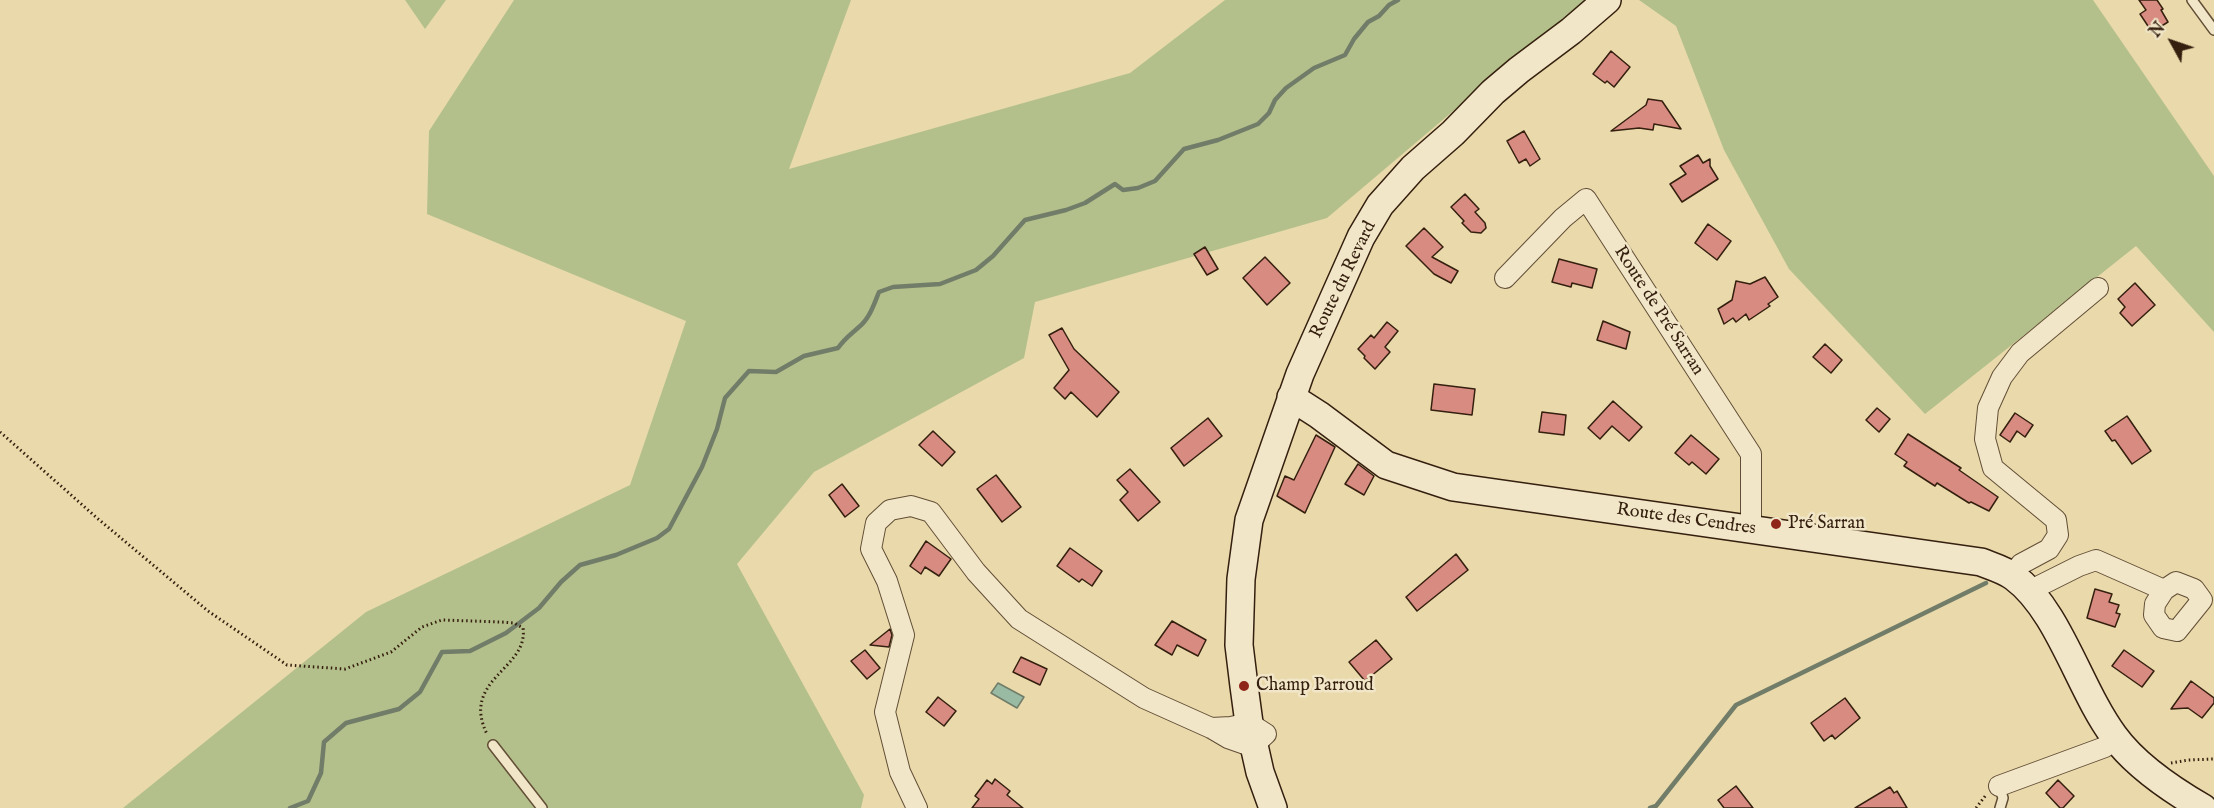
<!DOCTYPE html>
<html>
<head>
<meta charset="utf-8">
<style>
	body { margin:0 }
	#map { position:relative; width:2214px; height:808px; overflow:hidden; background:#e9d9ab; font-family:"IM FELL English",serif }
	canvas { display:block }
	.north { position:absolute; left:2142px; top:12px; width:60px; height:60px; -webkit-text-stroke:4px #f1e6c8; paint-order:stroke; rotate:310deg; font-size:16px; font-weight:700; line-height:24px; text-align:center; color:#351f0f }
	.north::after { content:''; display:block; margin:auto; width:21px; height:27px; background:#351f0f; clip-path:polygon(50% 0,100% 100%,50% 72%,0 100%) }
</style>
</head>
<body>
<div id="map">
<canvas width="2214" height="808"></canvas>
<div class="north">N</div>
</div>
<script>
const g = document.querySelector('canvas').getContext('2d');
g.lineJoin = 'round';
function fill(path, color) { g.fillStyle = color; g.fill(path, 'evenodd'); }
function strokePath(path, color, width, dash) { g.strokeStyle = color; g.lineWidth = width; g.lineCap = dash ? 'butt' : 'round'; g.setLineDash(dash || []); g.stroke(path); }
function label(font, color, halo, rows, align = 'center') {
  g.font = font + ' "IM FELL English",serif'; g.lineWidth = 5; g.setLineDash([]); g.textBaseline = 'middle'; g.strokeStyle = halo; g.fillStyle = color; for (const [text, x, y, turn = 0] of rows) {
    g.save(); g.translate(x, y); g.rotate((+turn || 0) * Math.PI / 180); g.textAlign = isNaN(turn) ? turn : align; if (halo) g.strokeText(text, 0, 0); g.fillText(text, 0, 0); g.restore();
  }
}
fill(new Path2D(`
	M405 0H446L425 29Z
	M514 0H851L789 169 1130 73 1225 0H1604L1544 34 1327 218 1035 302 1024 358 814 472 737 564 864 795 861 808H123L366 612 630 485 686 321 427 214 429 131Z
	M1639 0H2093L2214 176V332L2136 246 1925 414 1789 269 1724 150 1676 26Z`), '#b4c08b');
const water = new Path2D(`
	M998 683 1024 697 1017 708 991 693Z`);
fill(water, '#99bba4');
strokePath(water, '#717d68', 1.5);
strokePath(new Path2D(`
	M290 808 308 801 321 773 324 742 346 723 399 709 420 692 442 652 470 651 506 633 539 608 561 582 580 565 616 555 657 538 669 529 702 467 717 429 725 398 749 371 776 372 804 356 838 348C845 338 850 335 859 327 870 318 874 304 879 292L893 287 940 284 976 270 993 256 1025 220 1066 210 1085 203 1115 184 1123 190 1138 188 1155 181 1184 149 1218 140 1258 124 1269 113 1275 100 1286 88 1314 68 1345 55 1354 39 1368 22 1379 16 1389 5 1398 0
	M1650 808 1656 806 1736 705 1986 583`), '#717d68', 4.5);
const building = new Path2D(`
	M2139 0H2157L2163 9 2161 10 2168 22 2152 32 2140 14 2146 10Z
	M1611 51 1630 67 1614 87 1607 81 1605 83 1593 74Z
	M1648 99 1662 101 1681 129 1654 124 1653 130 1639 128 1611 131 1646 105Z
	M1524 131 1540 159 1530 166 1526 159 1519 163 1507 141Z
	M1698 155 1703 163 1710 159V166L1718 179 1682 202 1670 184 1686 174 1680 166Z
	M1465 194 1479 209 1475 212 1485 223 1486 228 1481 233 1471 232 1462 223 1464 221 1451 207Z
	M1708 224 1731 241 1717 260 1695 243Z
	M1424 228 1443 247 1432 257 1458 271 1451 283 1434 274 1406 246Z
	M1205 247 1218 269 1207 275 1194 254Z
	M1265 257 1290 283 1267 305 1243 278Z
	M1559 259 1597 269 1592 288 1572 283 1571 287 1552 282Z
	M1765 277 1778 297 1768 304 1770 306 1749 320 1746 314 1736 322 1733 318 1724 324 1718 309 1732 300 1736 281 1750 284Z
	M2135 283 2155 305 2132 326 2120 313 2125 307 2118 299Z
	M1603 321 1630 332 1626 349 1597 340Z
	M1387 322 1398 331 1385 347 1390 352 1375 369 1364 358 1365 356 1358 349 1371 335 1374 338Z
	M1062 328 1074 349 1119 392 1097 417 1071 392 1065 399 1054 388 1069 370 1049 335Z
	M1825 344 1842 360 1831 373 1813 357Z
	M1434 384 1475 389 1472 415 1431 410Z
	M1613 401 1642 427 1629 441 1612 426 1600 439 1588 428Z
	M1877 408 1890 419 1879 432 1866 420Z
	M1542 412 1566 415 1564 435 1539 432Z
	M2015 413 2033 425 2025 437 2017 431 2010 442 2000 435Z
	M2127 416 2151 451 2132 464 2115 440 2112 441 2105 431Z
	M1208 418 1222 436 1184 466 1171 448Z
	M933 431 955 452 942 466 919 445Z
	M1908 434 1961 468 1959 470 1998 497 1989 511 1971 502 1969 503 1937 483 1935 486 1904 466 1907 462 1895 454Z
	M1316 435 1335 447 1305 513 1277 496 1285 476 1294 480Z
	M1691 435 1719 459 1706 474 1692 462 1689 465 1675 453Z
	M1358 464 1374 476 1364 495 1345 484Z
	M1130 469 1160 502 1138 521 1120 500 1128 492 1117 480Z
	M996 475 1021 507 1002 522 977 489Z
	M842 484 859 506 845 517 829 495Z
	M926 541 951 559 939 576 925 567 921 574 910 566Z
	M1070 548 1102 571 1092 586 1082 579 1079 582 1057 566Z
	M1456 554 1468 570 1417 611 1406 597Z
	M2095 589 2112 594 2109 602 2119 605 2116 613 2120 614 2115 627 2087 618Z
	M1172 621 1206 640 1198 656 1177 645 1172 655 1155 645Z
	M890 629 892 635 889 647 870 645Z
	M1376 640 1392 659 1365 681 1349 662Z
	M865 650 880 668 867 679 851 661Z
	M2124 650 2154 671 2142 687 2112 666Z
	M1021 657 1047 669 1040 685 1013 672Z
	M2191 681 2214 698V703L2202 718 2188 708 2171 709Z
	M938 697 956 711 944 726 926 712Z
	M1845 698 1860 718 1835 739 1832 735 1824 741 1811 723Z
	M995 779 1010 791 1007 795 1023 808H972L979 799 975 796 987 780 992 784Z
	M2058 780 2074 796 2063 808H2060L2046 793Z
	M1736 786 1753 808H1724L1718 800Z
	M1890 787 1894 793 1897 791 1907 808H1855Z`);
fill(building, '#d88b81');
strokePath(building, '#351f0f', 1.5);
const lane = new Path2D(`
	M2192 0 2214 30
	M493 745 542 808
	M1999 786 2003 798 2000 808`);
const street = new Path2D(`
	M1505 278 1563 218 1586 199 1751 454V529
	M2012 575 2021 564 2049 549 2058 535 2056 520 1993 468 1985 439 1988 408 2002 377 2020 353 2098 288
	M2031 590 2079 566 2096 560 2164 590 2176 582 2194 589 2202 600 2177 631 2163 628 2154 615 2155 604 2164 590
	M1999 786 2105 747 2114 737
	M917 808 900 772 885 712 904 635 887 581 871 549 876 523 890 510 911 506 931 512 976 572 1019 619 1144 698 1211 728 1228 738 1248 745H1254L1266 734 1249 723 1231 727 1211 728`);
const secondary = new Path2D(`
	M1291 397 1319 415 1386 465 1453 487 1981 562C1991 566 2005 570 2014 577 2059 610 2079 689 2114 736 2135 765 2172 790 2203 808
	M1273 808 1260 772 1249 723 1244 686 1239 645 1241 579 1249 520 1300 374 1361 237 1380 205 1413 168 1453 133 1493 92 1519 70 1571 31 1607 0`);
strokePath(lane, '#624e36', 12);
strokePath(street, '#624e36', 22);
strokePath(secondary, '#351f0f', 30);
strokePath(new Path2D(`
	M0 432 97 518 208 611 287 665 345 669 391 652 422 627 442 620 501 622 514 623 523 628C529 669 460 679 487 734
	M2171 763 2188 760 2214 759
	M1976 808 1986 795`), '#351f0f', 3, [1.5, 3]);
strokePath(lane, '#f1e6c8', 9);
strokePath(street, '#f1e6c8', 20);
strokePath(secondary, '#f1e6c8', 27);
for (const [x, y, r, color] of [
	[1776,524,6,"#8f2418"],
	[1244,686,6,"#8f2418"]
]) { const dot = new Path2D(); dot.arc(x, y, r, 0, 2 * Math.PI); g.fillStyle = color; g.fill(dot); strokePath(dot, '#f1e6c8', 2); }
label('18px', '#351f0f', '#f1e6c8', [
	["Route du Revard",1344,280,-64],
	["Route de Pré Sarran",1658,311,57],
	["Route des Cendres",1686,520,8]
]);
label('18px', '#351f0f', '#f1e6c8', [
	["Pré Sarran",1788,524],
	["Champ Parroud",1256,686]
], 'left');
</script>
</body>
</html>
